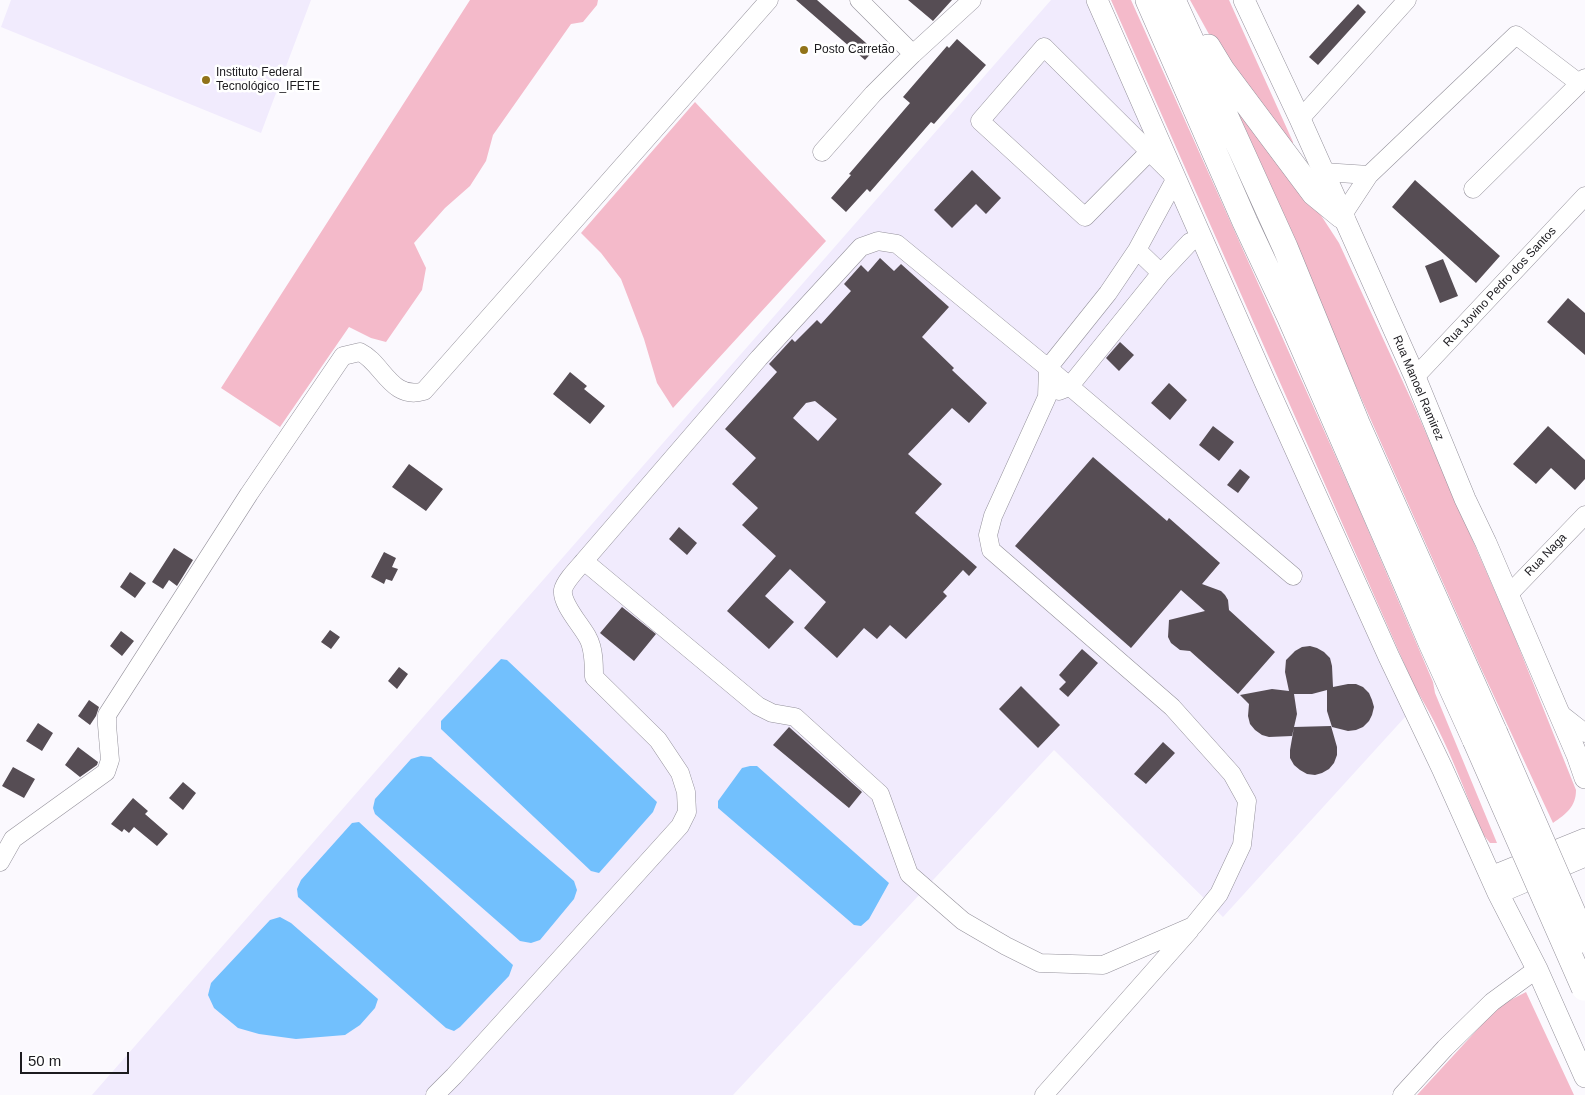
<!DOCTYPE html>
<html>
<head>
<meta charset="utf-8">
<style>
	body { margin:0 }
	#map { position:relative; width:1585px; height:1095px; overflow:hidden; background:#fbf9fe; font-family:Arial,sans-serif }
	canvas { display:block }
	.scale { position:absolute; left:20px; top:1052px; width:109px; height:22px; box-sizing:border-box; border:2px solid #1c1b1f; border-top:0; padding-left:6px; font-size:15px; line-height:18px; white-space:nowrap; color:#1c1b1f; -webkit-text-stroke:4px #fff; paint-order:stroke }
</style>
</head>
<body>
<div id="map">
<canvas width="1585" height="1095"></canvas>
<div class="scale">50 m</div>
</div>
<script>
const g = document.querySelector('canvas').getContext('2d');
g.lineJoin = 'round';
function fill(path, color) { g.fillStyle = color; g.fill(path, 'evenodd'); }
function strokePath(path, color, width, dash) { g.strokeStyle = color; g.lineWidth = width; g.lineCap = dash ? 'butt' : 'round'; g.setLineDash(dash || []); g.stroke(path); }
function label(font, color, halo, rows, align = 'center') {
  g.font = font + ' Arial,sans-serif'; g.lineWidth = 5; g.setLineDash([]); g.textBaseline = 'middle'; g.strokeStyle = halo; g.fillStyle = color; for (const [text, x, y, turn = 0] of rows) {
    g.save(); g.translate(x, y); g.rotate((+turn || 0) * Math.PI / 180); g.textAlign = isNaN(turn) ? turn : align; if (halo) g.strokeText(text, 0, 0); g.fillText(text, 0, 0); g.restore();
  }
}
fill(new Path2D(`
	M11 0H311L261 133 1 27Z
	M1051 0H1088L1406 716 1223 917 1054 750 733 1095H92Z`), '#f1ebfd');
fill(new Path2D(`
	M470 0H598L597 5 583 22 571 24 493 135 486 161 470 186 445 208 414 243 426 268 422 290 386 342 371 338 349 327 280 427 221 388Z
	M1111 0H1131L1357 504 1433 682 1435 693 1497 843H1490L1482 833C1462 784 1444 733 1415 688Z
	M1190 0H1229L1293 142 1292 146 1215 45Z
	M1229 100 1311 200 1339 243 1415 408 1513 633 1576 790C1576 807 1566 814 1553 823L1480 666Z
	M695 102 826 241 673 408 657 383 644 339 621 279 601 253 581 233Z
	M1526 992 1574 1095H1417L1499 1006Z`), '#f4baca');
fill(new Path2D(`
	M501 659 507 660 657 802 653 812 599 873 591 871 441 729V721Z
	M421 756 431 757 574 881 577 890 574 899 540 940 531 943 520 941 375 814 373 808 375 799 411 759Z
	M750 766H757L889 883 869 919 861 926 854 925 718 808V801L742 768Z
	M359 822 513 965 509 976 460 1027 454 1031 446 1028 298 897 297 889 301 880 352 823Z
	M280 917 291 923 378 999 375 1008 360 1025 345 1035 296 1039 259 1034 238 1028 214 1008 208 995 211 983 270 920Z`), '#72c0fd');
fill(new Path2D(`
	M796 0H817L874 50 865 60Z
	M908 0H952L933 21Z
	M1358 4 1366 12 1318 65 1309 57Z
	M957 39 986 65 934 124 931 122 870 192 867 189 846 212 831 198 851 175 849 174 910 103 903 97 947 46 949 48Z
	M972 170 1001 198 986 214 976 204 952 228 934 210Z
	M1415 180 1500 256 1476 283 1392 207Z
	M880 258 894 271 901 264 949 307 922 337 954 368 952 370 987 403 969 423 952 408 908 454 942 484 915 513 977 567 969 576 963 570 943 592 947 596 906 639 890 625 877 639 864 628 837 658 804 628 826 602 790 569 765 596 794 622 769 649 727 611 776 556 742 525 758 508 732 484 756 458 725 429 777 372 769 364 792 339 795 342 817 320 821 324 851 291 844 284 861 265 868 272ZM815 401 837 419 818 441 793 418 806 403Z
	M1443 259 1458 296 1440 303 1425 266Z
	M1568 298 1585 313V355L1547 322Z
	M1120 342 1134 355 1119 371 1106 358Z
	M570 372 587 386 584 389 605 406 590 424 553 394Z
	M1169 383 1187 400 1170 420 1151 403Z
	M1213 426 1234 442 1219 461 1199 445Z
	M1548 426 1585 460V479L1575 490 1551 468 1536 484 1513 464Z
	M1093 457 1167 521 1169 518 1220 563 1202 584 1221 591 1225 595 1228 600 1229 610 1275 652 1238 694 1190 651 1180 650 1171 643 1168 637 1169 620 1205 611 1181 590 1131 648 1015 546Z
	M409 464 443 489 426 511 392 487Z
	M1240 469 1250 477 1238 493 1227 485Z
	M679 527 697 543 687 555 669 539Z
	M174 548 193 560 177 586 169 580 163 589 152 582Z
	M384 552 396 558 392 567 398 569 392 581 386 579 384 584 371 577Z
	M130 572 146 583 135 598 120 587Z
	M622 607 656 634 634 661 600 633Z
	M330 630 340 637 331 649 321 642Z
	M121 631 134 641 122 656 110 646Z
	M1310 646 1317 648 1324 652 1330 658 1332 666 1333 687 1348 684H1356L1363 687 1369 693 1372 700 1374 707 1372 715 1369 721 1363 727 1356 730 1348 731 1332 727 1327 711V690L1312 694H1294L1297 714 1292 736 1269 737 1262 735 1255 730 1250 724 1248 716 1249 704 1240 695 1272 689 1289 691 1285 672 1286 660 1295 651 1302 647Z
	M1082 649 1098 663 1068 697 1059 689 1066 682 1059 675Z
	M399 667 408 674 397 689 388 681Z
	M1021 686 1060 725 1038 748 999 709Z
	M89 700 99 707 96 716 90 725 78 716Z
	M38 723 53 733 42 751 26 741Z
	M1331 726 1337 747V755L1334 763 1329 769 1322 773 1315 775 1307 774 1300 770 1294 765 1290 758V750L1294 727Z
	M789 727 862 792 849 808 773 745Z
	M1163 742 1175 753 1146 784 1134 774Z
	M78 747 98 762 97 765 80 777 65 765Z
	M13 767 35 779 24 798 2 786Z
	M183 782 196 793 183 810 169 798Z
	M133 798 148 811 145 814 168 834 157 846 134 827 129 833 124 829 122 832 111 824Z`), '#564d54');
const minor = new Path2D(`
	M859 0 913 54 972 0
	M1300 119 1407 0
	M1150 151 1085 217 980 121 1044 47 1176 178 1137 250 1108 293 1048 368 1047 397 993 516 988 535 991 550 1172 707 1232 774 1247 801 1242 845 1219 894 1193 926 1103 965 1040 963 1006 946 963 921 909 874 880 794 795 717 772 713 758 706 584 561 759 358 861 247 878 241 897 244 1048 368 1293 576
	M822 152 873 94 913 54
	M1323 172 1369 175
	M1473 189 1585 78
	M1342 216 1369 175 1516 35 1579 83
	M1137 250 1161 273
	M1415 377 1585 196
	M1059 391 1069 387 1161 273 1190 242 1202 238
	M1508 595 1585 515
	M1557 711 1585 733
	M0 862 13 839 106 772 110 760 107 725V715L249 494 343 356 360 352C383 363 391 401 424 391L769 0
	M435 1095 454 1076 680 826 687 812 686 792 680 773 658 740 594 677C594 665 594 649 588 638 582 626 561 604 563 590 565 581 578 568 584 561
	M1044 1095 1190 930
	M1402 1095 1445 1048 1492 1002 1537 969`);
const major = new Path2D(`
	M1097 0 1265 382 1389 657 1442 768 1498 893 1537 969 1585 1077
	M1244 0 1300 119 1415 377 1465 499 1486 543 1577 755 1585 778
	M1491 877 1585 839
	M1498 893 1585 856`);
const highway = new Path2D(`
	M1148 0 1245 222 1290 318 1405 582 1431 643 1475 740
	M1173 0 1285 247 1357 423 1495 733
	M1208 47 1222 70 1314 193 1342 216`);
strokePath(minor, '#94919b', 19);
strokePath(major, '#94919b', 22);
strokePath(highway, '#94919b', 26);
strokePath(minor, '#fff', 18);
strokePath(major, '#fff', 21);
strokePath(highway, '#fff', 25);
const highwayBridge = new Path2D(`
	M1495 733 1585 940
	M1475 740 1584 988`);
strokePath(highwayBridge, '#94919b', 26, []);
strokePath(highwayBridge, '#fff', 25);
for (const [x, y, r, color] of [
	[804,50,5,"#917319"],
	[206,80,5,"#917319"]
]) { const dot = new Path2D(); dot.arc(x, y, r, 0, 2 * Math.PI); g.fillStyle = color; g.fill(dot); strokePath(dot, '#fff', 2); }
label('12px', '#1c1b1f', '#fff', [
	["Posto Carretão",814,50],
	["Instituto Federal",216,73],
	["Tecnológico_IFETE",216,87]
], 'left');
label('12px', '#1c1b1f', '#fff', [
	["Rua Jovino Pedro dos Santos",1500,287,-47],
	["Rua Manoel Ramirez",1418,388,67],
	["Rua Naga",1546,555,-46]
]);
</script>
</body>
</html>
